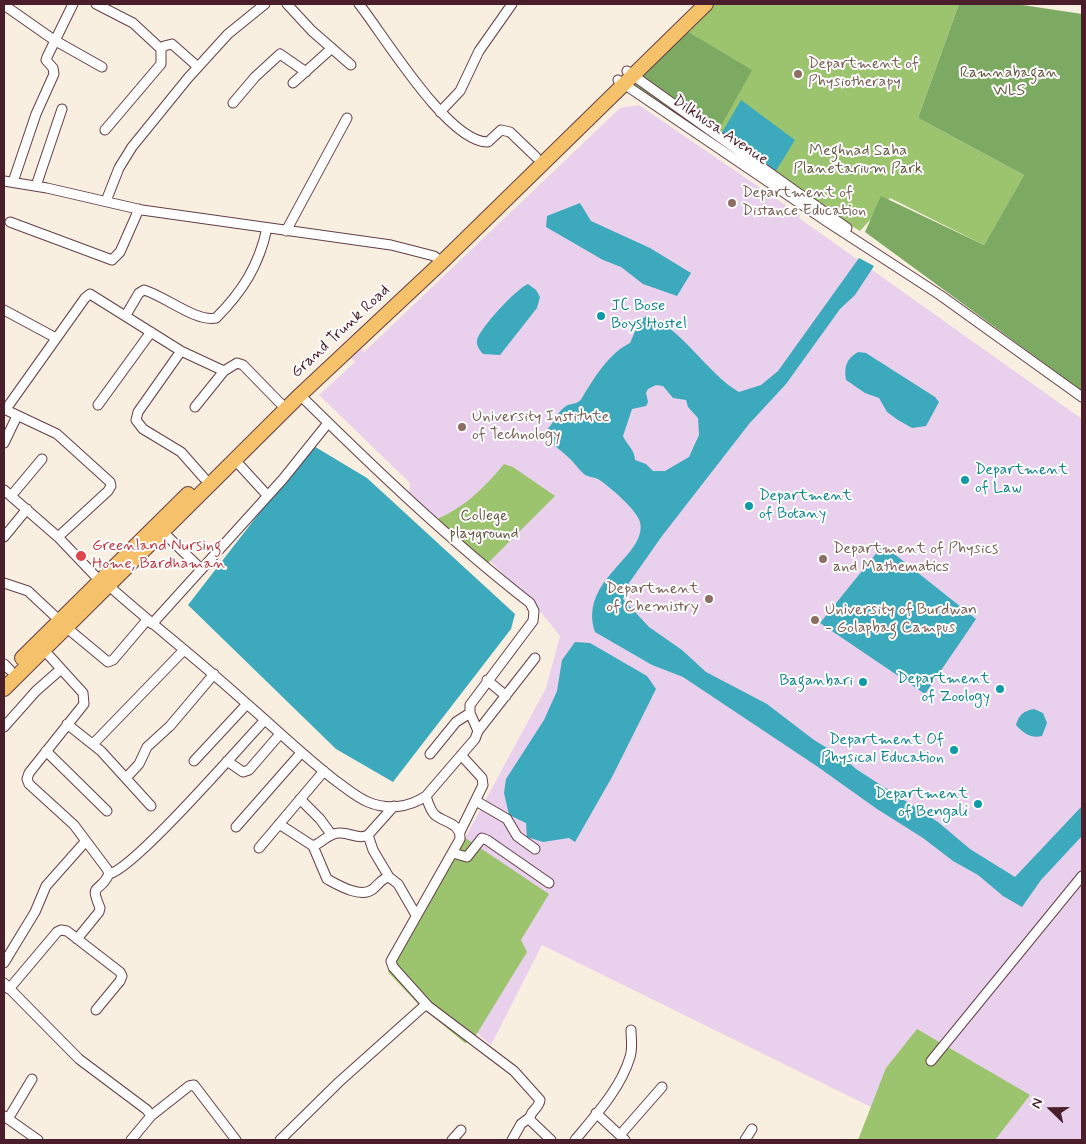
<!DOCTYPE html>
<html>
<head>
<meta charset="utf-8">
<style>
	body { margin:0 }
	#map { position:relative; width:1086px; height:1144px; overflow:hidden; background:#f9efe1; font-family:Mynerve,sans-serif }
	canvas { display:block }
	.frame { position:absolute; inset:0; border:5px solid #4a1f2b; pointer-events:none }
	.north { position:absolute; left:1026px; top:1084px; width:50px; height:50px; -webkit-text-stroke:4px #fff; paint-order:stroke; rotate:292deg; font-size:14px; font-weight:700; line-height:20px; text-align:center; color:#4a1f2b }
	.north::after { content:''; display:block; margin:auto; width:18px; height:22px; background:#4a1f2b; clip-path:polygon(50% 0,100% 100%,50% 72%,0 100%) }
</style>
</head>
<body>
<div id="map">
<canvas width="1086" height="1144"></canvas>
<div class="frame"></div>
<div class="north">N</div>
</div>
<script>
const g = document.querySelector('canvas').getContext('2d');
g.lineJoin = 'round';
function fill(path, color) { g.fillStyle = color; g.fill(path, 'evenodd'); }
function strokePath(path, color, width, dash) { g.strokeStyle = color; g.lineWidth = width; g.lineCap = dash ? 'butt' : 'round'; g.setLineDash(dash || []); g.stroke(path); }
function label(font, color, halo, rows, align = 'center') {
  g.font = font + ' Mynerve,sans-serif'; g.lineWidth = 4; g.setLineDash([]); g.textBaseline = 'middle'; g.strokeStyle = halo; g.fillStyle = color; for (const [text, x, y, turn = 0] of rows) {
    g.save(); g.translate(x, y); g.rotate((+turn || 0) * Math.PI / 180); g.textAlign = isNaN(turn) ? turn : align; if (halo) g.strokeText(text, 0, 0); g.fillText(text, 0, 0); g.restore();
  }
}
fill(new Path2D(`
	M639 105 800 215 799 218 1082 419V1140H938L542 945 491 1045 397 964 546 688 560 636 535 605 444 516 439 518 419 510 409 494 410 483 319 395 355 362 348 355 358 345 364 352 620 108Z`), '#e9d1ed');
fill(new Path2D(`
	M708 4H959L918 118 1024 175 984 245 890 198 860 231 631 89Z
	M504 464 513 467 555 496 484 567 437 521 439 518C465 507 486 486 504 464Z
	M461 835 549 894 521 940 527 952 473 1040 465 1043 420 1006 388 972 406 928Z
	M917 1029 1030 1095 995 1140H858L886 1068Z`), '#9cc46f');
fill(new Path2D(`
	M959 4H1016L1082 14V391L865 232 881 196 984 245 1024 175 918 118Z
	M683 29 752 70 716 135 678 118 630 81Z`), '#7daa62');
fill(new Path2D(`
	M741 100 795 140 771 179 717 141Z
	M580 203 591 221 650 248 691 273 677 296 643 284 621 267 603 260 546 227 547 216Z
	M859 258 874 266 855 295 840 309 786 384 749 424 662 536 629 583 623 599 649 627 682 650 706 672 767 704 814 740 845 759 856 769 938 822 970 849 1015 877 1082 806V836L1041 880 1022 907 1003 896 978 875 953 861 923 838 877 809 818 767 683 677 652 665 595 632C578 579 648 556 640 522 637 510 609 486 598 479 593 477 587 477 584 474 578 469 574 462 568 457 559 449 551 443 543 433 553 427 556 412 566 406 571 403 578 405 582 398 593 379 610 352 630 343L640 320 647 316C682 327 707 374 739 392L761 385 778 371ZM656 385 663 386 673 398 686 400 688 407 698 418 699 435 689 457 665 471H653L646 464 635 460C635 450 627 445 623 436L632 409 646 406 648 402 646 393 648 389Z
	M528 284 536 290 540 297 537 308 500 355 483 354C480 350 476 346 477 340 480 328 517 288 528 284Z
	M858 352 866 353 935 397 939 402 926 426 912 428 898 420 887 412 879 398 865 393 846 380C844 367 846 359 858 352Z
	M312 445 367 478 515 614 511 629 393 782 336 749 188 605Z
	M883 545 976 619 925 694 820 623Z
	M575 642 590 643 647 676 656 689 612 777 575 842 569 838 543 842 527 837 526 823 509 815 504 793 506 779 544 720 557 691 562 660Z
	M1034 709 1043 713 1047 723 1042 736C1031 739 1023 733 1016 725 1019 715 1023 711 1034 709Z`), '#3da9bd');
const street = new Path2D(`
	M96 4 133 23 161 49
	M287 4 312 31 351 65
	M359 4C383 34 448 143 488 142L501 130 510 132 536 157
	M4 5 54 40 102 67
	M627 71 847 228
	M618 80 826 221 940 295 1082 397
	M293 83 332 48
	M233 103 255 77 280 54 306 72
	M440 112 460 91 479 51 512 4
	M105 130 161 64V49L164 46 172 44 198 67
	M4 181 47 188 142 210 391 245 434 256 442 262
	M13 182 36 114 54 74 53 68 46 60 47 57 73 4
	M36 186 62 109
	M106 201 119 168 132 147 188 78 228 34 265 4
	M10 222 112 260 120 252 139 209
	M286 231 347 118
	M4 310 56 338
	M126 315 139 293 144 290C165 296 195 322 216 318 243 291 259 265 267 228
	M181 351 138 412 136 420 143 429 181 452 204 478
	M98 405 151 332
	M195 407 224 371
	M4 409 57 434 110 482 111 486 108 491 58 537
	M6 409 85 298 90 294 181 351 224 371 237 363 243 365 281 404
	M4 443 17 416
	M235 460 267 495
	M4 490 58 537 100 581
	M11 496 42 459
	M163 532 201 569
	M4 537 27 509
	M4 583 28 591 60 621
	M109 586C154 626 202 663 247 704 277 730 305 757 336 781 346 788 356 797 368 802 387 810 408 808 426 796L475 739 478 731 470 713V705L533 621 534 611 530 603C448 539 374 468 300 395
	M152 624 283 479 328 423
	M67 628 108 662 113 660 147 620
	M44 650 83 693 84 704 29 773 27 779 29 784 74 825 107 869 109 874C99 895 89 881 100 908L99 912 77 939
	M4 664 10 670
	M487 680 506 696
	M67 724 101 751 151 806
	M4 727 36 691 61 669
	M478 731 535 658
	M93 744 184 650
	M46 751 107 811
	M430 754 456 722 470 713
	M194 761 247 704
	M227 761 243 772 249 770 280 734
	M126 778 139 764 147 747 170 726 214 674
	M426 796C428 803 430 810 435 815 445 823 461 823 460 839L391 961 393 967 428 1006
	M300 799 320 819 331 834
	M476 801 507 819 517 836 535 849
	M279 824 313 846C323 842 329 833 339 833 350 832 357 840 368 835L394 806
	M236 827 301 753
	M460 832 483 785 482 778 461 755
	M368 835 373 850 389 877
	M313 846 327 879C338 885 361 899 373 889 379 884 381 879 389 877L398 884 416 915
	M259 848 324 771
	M453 853 467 857 482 838 487 840 549 883
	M109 874C134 869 240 746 265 720
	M4 963 35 912 46 886 85 842
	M4 983 79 1059 147 1110 151 1116
	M9 989 57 932 61 930 67 931 120 972 122 976 120 981 96 1010
	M931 1061 1082 876
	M596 1113 625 1140
	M4 1116 38 1140
	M8 1119 32 1079
	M620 1135 662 1087
	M131 1140 151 1116 189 1086 194 1085 236 1140
	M280 1140 339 1082 424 1006H428L514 1071 540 1100C539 1109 529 1111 530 1120L551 1140
	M452 1140 461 1130
	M512 1140 521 1124 529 1118
	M575 1140C595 1116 621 1088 630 1057 633 1048 631 1039 631 1030
	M745 1140 752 1129`);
const primary = new Path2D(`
	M22 658 188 494
	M4 689 300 395 442 262 706 4`);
strokePath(street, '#643e46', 11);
strokePath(primary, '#643e46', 16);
strokePath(street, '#fff', 9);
strokePath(primary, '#f5c16b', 14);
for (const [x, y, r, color] of [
	[798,74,5,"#8d6e63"],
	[732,203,5,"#8d6e63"],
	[601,316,5,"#0f9aa8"],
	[462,427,5,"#8d6e63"],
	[965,480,5,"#0f9aa8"],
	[749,506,5,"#0f9aa8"],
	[81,556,6,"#e0444e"],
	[823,559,5,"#8d6e63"],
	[709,599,5,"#8d6e63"],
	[815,620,5,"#8d6e63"],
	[863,682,5,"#0f9aa8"],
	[1000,689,5,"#0f9aa8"],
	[954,750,5,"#0f9aa8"],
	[978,804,5,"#0f9aa8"]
]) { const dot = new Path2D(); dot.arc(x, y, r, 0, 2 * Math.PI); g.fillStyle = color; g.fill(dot); strokePath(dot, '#fff', 2); }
label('16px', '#785e54', '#fff', [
	["Department of",808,65],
	["Physiotherapy",808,83],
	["Department of",742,194],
	["Distance Education",742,212],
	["University Institute",472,418],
	["of Technology",472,436],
	["Department of Physics",833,550],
	["and Mathematics",833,568],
	["Department",699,590,"right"],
	["of Chemistry",699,608,"right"],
	["University of Burdwan",825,611],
	["- Golapbag Campus",825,629]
], 'left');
label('16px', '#675943', '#fff', [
	["Ramnabagan",1009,74],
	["WLS",1009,92],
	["Meghnad Saha",858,152],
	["Planetarium Park",858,170],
	["College",484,517],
	["playground",484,535]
]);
label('16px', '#4a1f2b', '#fff', [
	["Dilkhusa Avenue",720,131,34],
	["Grand Trunk Road",341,332,-43]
]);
label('16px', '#0d838f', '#fff', [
	["JC Bose",611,307,"left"],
	["Boys Hostel",611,325,"left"],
	["Department",975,471,"left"],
	["of Law",975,489,"left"],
	["Department",759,497,"left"],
	["of Botany",759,515,"left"],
	["Department",990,680],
	["of Zoology",990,698],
	["Baganbari",853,682],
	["Department Of",944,741],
	["Physical Education",944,759],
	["Department",968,795],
	["of Bengali",968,813]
], 'right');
label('16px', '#be3a42', '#fff', [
	["Greenland Nursing",92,547],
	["Home, Bardhaman",92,565]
], 'left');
</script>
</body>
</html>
